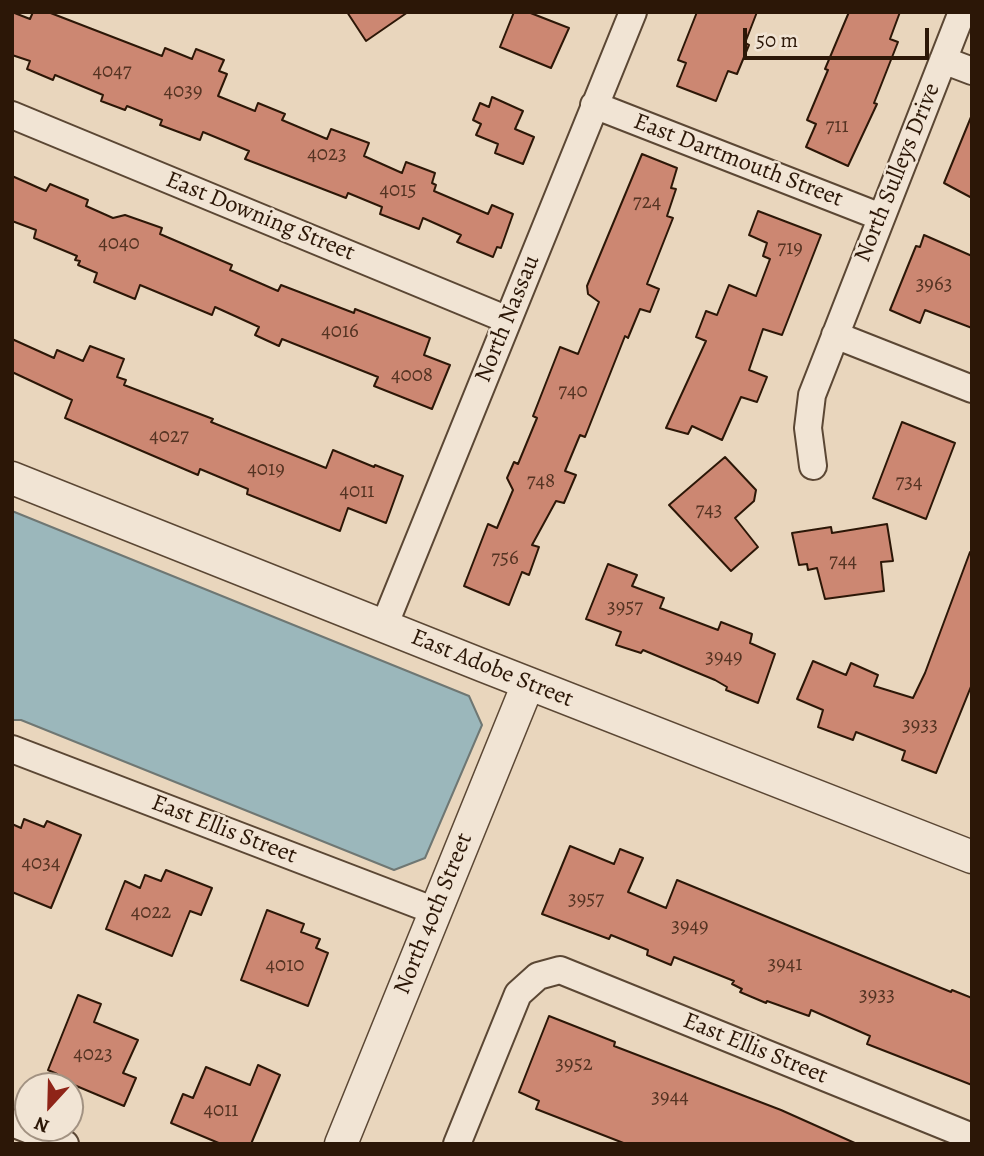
<!DOCTYPE html>
<html>
<head>
<meta charset="utf-8">
<style>
	body { margin:0 }
	#map { position:relative; width:984px; height:1156px; overflow:hidden; background:#e9d6bd; font-family:Alegreya,serif }
	canvas { display:block }
	.frame { position:absolute; inset:0; border:14px solid #2c1707; pointer-events:none }
	.north { position:absolute; left:14px; top:1072px; width:70px; height:70px; box-sizing:border-box; background:#f1e4d4; border:2px solid #a29282; border-radius:50%; rotate:202deg; font-size:19px; font-weight:700; line-height:28px; text-align:center; color:#2c1707 }
	.north::after { content:''; display:block; margin:auto; width:24px; height:32px; background:#8f2418; clip-path:polygon(50% 0,100% 100%,50% 72%,0 100%) }
	.scale { position:absolute; left:743px; top:28px; width:186px; height:32px; box-sizing:border-box; border:4px solid #2c1707; border-top:0; padding-left:9px; font-size:21px; line-height:24px; white-space:nowrap; color:#2c1707; -webkit-text-stroke:5px #f1e4d4; paint-order:stroke }
</style>
</head>
<body>
<div id="map">
<canvas width="984" height="1156"></canvas>
<div class="frame"></div>
<div class="north">N</div>
<div class="scale">50 m</div>
</div>
<script>
const g = document.querySelector('canvas').getContext('2d');
g.lineJoin = 'round';
function fill(path, color) { g.fillStyle = color; g.fill(path, 'evenodd'); }
function strokePath(path, color, width, dash) { g.strokeStyle = color; g.lineWidth = width; g.lineCap = dash ? 'butt' : 'round'; g.setLineDash(dash || []); g.stroke(path); }
function label(font, color, halo, rows, align = 'center') {
  g.font = font + ' Alegreya,serif'; g.lineWidth = 5; g.setLineDash([]); g.textBaseline = 'middle'; g.strokeStyle = halo; g.fillStyle = color; for (const [text, x, y, turn = 0] of rows) {
    g.save(); g.translate(x, y); g.rotate((+turn || 0) * Math.PI / 180); g.textAlign = isNaN(turn) ? turn : align; if (halo) g.strokeText(text, 0, 0); g.fillText(text, 0, 0); g.restore();
  }
}
const water = new Path2D(`
	M12 511 469 696 482 725 425 858 394 870 21 720H12Z`);
fill(water, '#9bb7bb');
strokePath(water, '#6f7773', 2);
const building = new Path2D(`
	M12 12 30 19 33 12H48L162 56 165 48 192 59 196 49 224 60 219 71 227 74 218 96 255 111 258 103 285 114 282 120 327 139 331 129 369 143 364 156 402 173 406 162 435 173 432 183 436 185 434 191 488 214 492 205 513 214 501 248 497 247 493 257 457 242 461 235 423 218 419 229 380 214 382 207 348 193 346 198 245 159 249 151 203 132 200 140 160 125 162 120 127 106 125 110 101 101 103 95 55 75 53 80 27 69 30 61 12 55Z
	M347 12H408L366 41Z
	M514 12H528L569 28 551 68 500 47Z
	M697 12H757L745 43 749 45 737 74 728 71 716 101 677 86 686 63 678 60Z
	M849 12H900L890 39 898 42 874 103 877 104 848 166 806 147 816 124 807 120 828 70 825 69Z
	M492 97 523 111 515 129 534 137 523 164 495 153 498 144 476 135 481 124 473 120 480 103 489 107Z
	M971 117H972V198L944 183Z
	M642 154 677 168 671 188 676 189 667 216 673 218 647 284 659 289 650 312 640 309 628 338 625 336 585 437 580 435 565 471 576 475 564 503 556 501 532 545 539 547 529 575 522 572 509 605 464 586 488 524 497 528 513 490 507 478 514 462 518 464 537 418 533 416 560 347 578 354 599 302 588 294 587 286Z
	M12 176 46 191 50 184 88 200 86 206 113 218 125 215 162 228 160 234 232 265 230 270 278 291 281 285 354 313 355 309 430 338 424 355 450 365 432 409 374 386 378 377 282 339 279 346 255 335 259 327 215 307 212 315 140 285 135 299 94 282 97 273 78 265 80 261 75 260 77 256 34 238 36 230 12 221Z
	M758 211 821 235 782 335 763 329 749 370 767 377 757 402 741 397 722 440 692 426 688 434 666 428 706 341 696 337 706 311 717 315 729 285 756 296 770 259 763 256 767 243 749 235Z
	M924 235 972 256V328L925 310 920 323 890 310 916 246 920 247Z
	M12 339 54 358 57 350 83 361 90 346 124 359 117 377 126 380 124 385 213 419 211 422 326 468 333 450 374 467 375 465 403 476 386 523 348 508 340 531 247 494 248 489 200 469 198 475 65 418 72 400 12 372Z
	M902 422 955 443 926 519 873 498Z
	M725 457 756 490 754 501 735 518 758 547 731 571 669 505Z
	M887 524 893 561 881 562 884 591 825 599 817 568 808 570 807 564 799 565 792 533 831 527 832 533Z
	M970 552H972V684L936 773 902 760 905 751 856 732 853 740 818 727 823 710 797 699 813 661 846 675 851 663 878 675 874 686 913 698 925 673Z
	M608 564 637 575 632 586 664 598 660 608 718 630 721 622 752 634 750 643 775 654 758 703 726 690 727 687 715 680 643 650 641 653 616 645 621 632 586 619Z
	M24 819 44 827 47 821 81 835 51 908 12 892V824L21 828Z
	M570 846 614 864 620 849 643 858 628 892 666 908 677 880 951 992 952 990 972 998V1085L867 1044 870 1036 811 1010 809 1016 767 1001 766 1003 740 992 742 989 732 984 734 981 674 957 671 965 647 955 648 950 611 935 609 939 542 914Z
	M166 870 212 888 201 915 190 911 172 956 106 929 125 881 140 888 145 875 161 881Z
	M267 910 304 924 301 932 320 939 316 948 328 953 308 1006 241 980Z
	M78 995 101 1004 94 1022 138 1040 123 1073 136 1078 124 1106 55 1077 57 1074 48 1070Z
	M549 1016 615 1042 614 1046 781 1110 857 1144H626L536 1109 539 1101 519 1092Z
	M258 1065 280 1075 251 1144H221L171 1123 183 1094 193 1098 206 1067 250 1085Z`);
fill(building, '#cc8772');
strokePath(building, '#2c1707', 2);
const minor = new Path2D(`
	M943 60 972 71
	M594 105 881 217
	M12 115 508 320
	M835 335 972 389
	M813 466 808 428 812 395 962 12
	M384 626 633 12
	M12 749 435 911
	M12 1123 65 1144
	M457 1144 518 994 538 976 560 970 972 1137`);
const tertiary = new Path2D(`
	M12 478 484 666 972 857
	M341 1144 528 684`);
strokePath(minor, '#5b4734', 30);
strokePath(tertiary, '#5b4734', 35);
strokePath(minor, '#f1e4d4', 26);
strokePath(tertiary, '#f1e4d4', 32);
label('21px', '#543322', null, [
	["4047",112,72],
	["4039",183,92],
	["711",837,127],
	["4023",327,155],
	["4015",398,191],
	["724",647,203],
	["4040",119,244],
	["719",790,249],
	["3963",934,285],
	["4016",340,332],
	["4008",412,376],
	["740",573,392],
	["4027",169,437],
	["4019",266,470],
	["748",541,482],
	["734",909,483],
	["4011",357,492],
	["743",709,511],
	["756",505,559],
	["744",843,562],
	["3957",625,608],
	["3949",724,658],
	["3933",920,726],
	["4034",41,864],
	["3957",586,900],
	["4022",151,913],
	["3949",690,927],
	["3941",785,965],
	["4010",285,966],
	["3933",877,996],
	["4023",93,1055],
	["3952",574,1065],
	["3944",670,1098],
	["4011",221,1111]
]);
label('24px', '#2c1707', '#f1e4d4', [
	["East Dartmouth Street",738,161,21],
	["North Sulleys Drive",898,173,-68],
	["East Downing Street",260,217,22],
	["North Nassau",508,319,-68],
	["East Adobe Street",492,669,22],
	["East Ellis Street",224,830,21],
	["North 40th Street",434,914,-68],
	["East Ellis Street",755,1049,22]
]);
</script>
</body>
</html>
